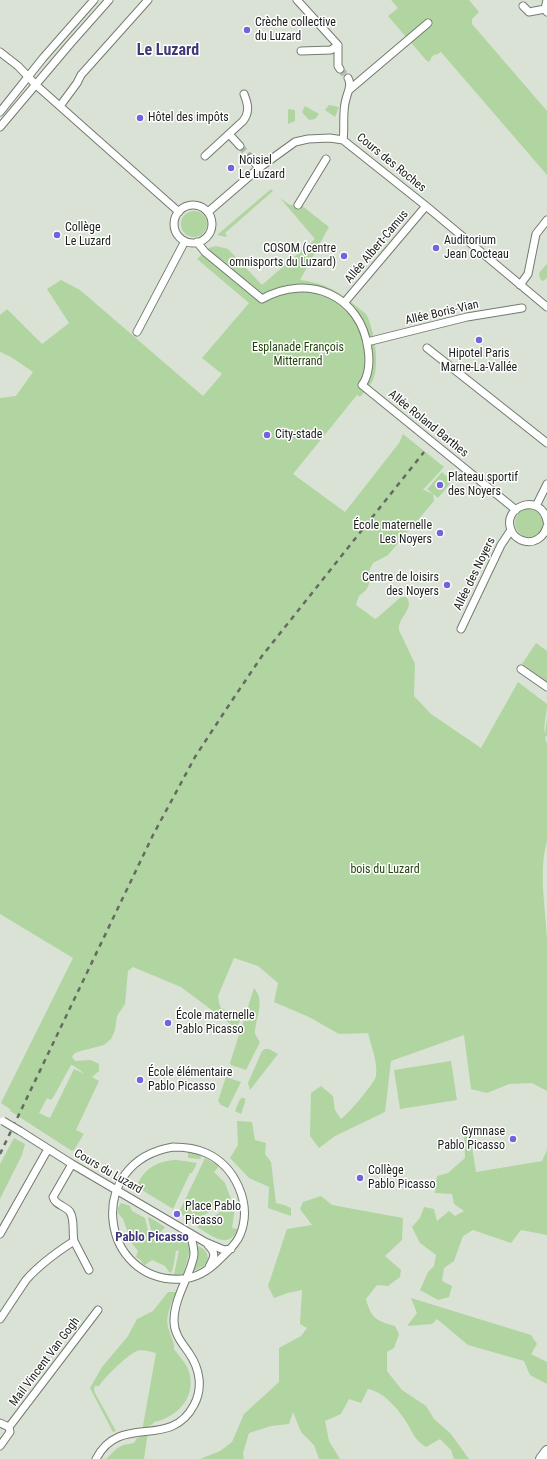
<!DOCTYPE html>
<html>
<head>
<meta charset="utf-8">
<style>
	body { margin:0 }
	canvas { display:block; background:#d9e2d5 }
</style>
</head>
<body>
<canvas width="547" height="1459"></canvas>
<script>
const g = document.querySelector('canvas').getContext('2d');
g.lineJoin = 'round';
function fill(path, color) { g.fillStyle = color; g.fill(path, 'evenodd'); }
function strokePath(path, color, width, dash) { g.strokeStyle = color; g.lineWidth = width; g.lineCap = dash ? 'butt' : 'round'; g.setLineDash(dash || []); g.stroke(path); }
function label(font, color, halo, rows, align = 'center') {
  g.font = font + ' "Roboto Condensed",sans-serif'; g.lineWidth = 3; g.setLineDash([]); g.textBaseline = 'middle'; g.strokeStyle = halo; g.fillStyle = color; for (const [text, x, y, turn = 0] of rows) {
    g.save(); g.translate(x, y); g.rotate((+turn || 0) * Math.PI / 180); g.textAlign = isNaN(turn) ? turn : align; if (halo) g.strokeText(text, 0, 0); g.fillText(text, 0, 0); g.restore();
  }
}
fill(new Path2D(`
	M391 0H469L479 12 472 19V24L547 111V175L441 52 436 55 435 54 431 58V59L429 62 426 60 388 16 398 8Z
	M329 105 339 107 335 117 325 110Z
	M305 106 319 114 315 119 309 120 302 112Z
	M288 109 295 110V121L288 124Z
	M271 189 273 191 225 233 227 237 217 235Z
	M280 198 290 205H301L329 227 300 280C331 284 343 295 366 314 374 328 381 367 372 382 369 387 364 392 360 397L357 395 293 474 345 512 399 443 403 434 444 467 422 491 424 490 433 494 434 501 388 555 373 563 369 571V584L366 590 359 596 356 605 375 619 378 617 401 597H406C416 608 397 618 399 630L415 664 414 696 431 714 481 748 518 682 547 704C547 714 543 724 545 734L547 718V736L545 737 547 745V841C538 872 546 909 547 941 547 991 547 1042 547 1091L532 1083 509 1084 487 1093 471 1089 464 1035 391 1061 385 1112 335 1136 319 1148 310 1136 311 1093 321 1086 333 1096 335 1110 341 1119C348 1114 375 1083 376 1076 378 1062 371 1046 368 1033L339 1034 309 1017 274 1002 278 983 258 966 234 958 218 996 219 1003 221 1008 239 1016 240 1021 237 1026H233L181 987 133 967 128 971 125 1004 117 1016 115 1030 111 1039 104 1045 77 1052 74 1054 72 1057 75 1061 91 1060 99 1064V1071L92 1077 99 1081 76 1130 84 1134 74 1150 72 1151 10 1111 11 1110 1 1103 73 958 0 914V398L16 396 33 372 11 357 0 352V315L7 309 42 344 69 323 47 289 61 280 80 290 203 396 222 374 202 358 249 303 197 259 209 248 216 246 228 249 262 285 315 239ZM71 1065 74 1066 85 1074 74 1069 50 1118 39 1113 47 1098 51 1100 54 1096Z
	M181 224a13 13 0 1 1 26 0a13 13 0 1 1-26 0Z
	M547 264V278L543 281 540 279 539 273Z
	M442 472 452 481 438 498 427 489Z
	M515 523a14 14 0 1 1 28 0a14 14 0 1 1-28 0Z
	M536 643 547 651V682L522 664Z
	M254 988C266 1002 255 1018 255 1034L260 1042 246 1070 231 1065 230 1063Z
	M269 1049 278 1054 250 1090 248 1083 262 1051 265 1049Z
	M451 1061 457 1100 400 1109 394 1070Z
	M226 1077 241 1082 228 1108 221 1105 218 1101Z
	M242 1098H245V1102L241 1114 235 1111 240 1099Z
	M237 1121 252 1122 255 1140 266 1143 265 1154 271 1162 276 1203 284 1205 291 1208V1216L268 1208 269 1187 249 1178 230 1158 238 1145Z
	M469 1128 476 1172 542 1161 547 1150V1235L521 1230 511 1243 473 1230 463 1236 454 1261 444 1268 442 1281 452 1286 449 1297 438 1300 420 1290 428 1272 434 1266 436 1255 420 1243 412 1227 420 1218 424 1207 434 1209 437 1221 449 1211 455 1216 464 1211 454 1204 452 1194 435 1193 437 1176 448 1173 465 1158 464 1129Z
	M14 1138 25 1144 22 1155 0 1199V1164Z
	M190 1151 199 1154 201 1157 200 1159 188 1158V1153Z
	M205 1158 219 1166 214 1172 225 1183 231 1199 194 1221 178 1213 185 1200Z
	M177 1160 197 1163 192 1173H190L173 1209 137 1187C142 1169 159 1160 177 1160Z
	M321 1196 332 1205 403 1218 402 1240 385 1256 401 1270 400 1277 388 1286 377 1285 366 1299C371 1318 376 1321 395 1326L399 1334 394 1348 387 1352V1371L402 1390 426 1406 434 1419 451 1434 469 1459H454L451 1450 440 1439 426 1447C415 1441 412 1431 405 1420 397 1408 384 1392 368 1389L361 1403 349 1399 341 1414 325 1421 329 1441 340 1459H319L314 1445 301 1432 293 1412 289 1424 271 1426 249 1433 243 1453 244 1459H200L220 1451 232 1442 244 1414 279 1382V1348L301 1336 307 1328 300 1324 302 1290 288 1293 274 1298 268 1286 287 1229 312 1225 300 1209 303 1202Z
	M121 1203 130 1206 132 1211 145 1218 149 1236 153 1238 148 1218 149 1217 165 1227 155 1239 158 1241 161 1237 177 1234 181 1240 182 1236 189 1241 190 1251 183 1274 178 1276 174 1275 179 1250 176 1251 173 1268 171 1273 169 1272 165 1266 152 1260 145 1265 142 1263 141 1260 136 1257 138 1251 131 1242 123 1219 118 1213V1208Z
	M231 1205H234L235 1207 232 1228 238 1229C228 1251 211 1235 197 1227Z
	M197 1246C205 1248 207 1252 208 1259L204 1266 191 1272 198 1258Z
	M168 1292H176C172 1302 165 1316 168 1327 170 1335 175 1342 174 1349 179 1356 185 1362 188 1369 198 1396 178 1417 154 1422L152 1425H149L144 1459H106L116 1449 123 1445 134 1443 137 1438 141 1437 156 1353C151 1352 142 1349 137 1351 127 1355 105 1377 99 1386H95L94 1389 95 1393 116 1431 113 1432 90 1388 102 1367 128 1336 137 1319 153 1311Z
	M411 1298 531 1335 537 1344 531 1354 547 1362V1384L530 1375 524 1361 468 1345 437 1319 432 1324 407 1326 417 1313Z`), '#b1d5a0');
strokePath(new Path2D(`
	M340 69 348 78
	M240 146 251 158`), '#b3bbb0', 7, [7, 3.5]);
const street = new Path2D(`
	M297 0 338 45V66L340 69
	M547 0 545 9 547 12
	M523 6 529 12 545 9
	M301 51 331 50 338 45
	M0 52 18 66 36 85 179 212
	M349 90 428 23
	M60 106 77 83 81 75 148 0
	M0 112 43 58 94 0
	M0 127 70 44 109 0
	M229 134 240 146
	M343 140C345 127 342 111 346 99 348 91 352 85 348 78
	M205 156 243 121C250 112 248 104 244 94
	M251 158 259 168
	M298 205 326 159
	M174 224a19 19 0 1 1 38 0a19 19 0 1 1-38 0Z
	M208 212 259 168 295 142 308 139 330 138 343 140 426 206 547 307
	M197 242 205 252 262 299C308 273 361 295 368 349 370 361 369 376 362 385L516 510
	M520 285 528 274 536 234 547 220
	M344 303 426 206
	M137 332 185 241
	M367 342 467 317 522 308
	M427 348 547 443
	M536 506 547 484
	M547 521C541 491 499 507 512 532 514 536 517 538 521 540 533 545 544 538 547 526
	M461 629 501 545 511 530
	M521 669 547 687
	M20 1131 72 1164 205 1242 224 1250 231 1249
	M173 1147C184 1147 195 1148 206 1153 235 1166 253 1204 240 1235 236 1245 227 1252 219 1260 209 1270 197 1278 182 1279 100 1284 83 1162 173 1147Z
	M0 1234 48 1149
	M74 1241 89 1270
	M208 1245C217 1254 214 1257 209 1267
	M0 1319 26 1280C39 1265 57 1252 74 1241 72 1232 75 1220 70 1212 66 1206 55 1205 53 1197L72 1164
	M0 1423 9 1427
	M0 1446 10 1432 9 1427 98 1310
	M96 1459C120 1412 170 1451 194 1405 203 1388 200 1369 189 1353 182 1343 174 1334 174 1321 174 1301 185 1284 191 1266 192 1262 194 1258 194 1254 194 1247 192 1240 190 1233`);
const secondary = new Path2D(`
	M541 1459 547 1451`);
strokePath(street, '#737c70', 9);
strokePath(secondary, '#737c70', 12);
strokePath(street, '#fff', 7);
strokePath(secondary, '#fff', 10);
strokePath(new Path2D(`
	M0 1154 153 835 195 757 227 708 262 656 424 452`), '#656b63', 2.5, [5, 5]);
const streetBridge = new Path2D(`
	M3 1121 20 1131`);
strokePath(streetBridge, '#737c70', 9, []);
strokePath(streetBridge, '#fff', 7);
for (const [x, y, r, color] of [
	[247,30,4,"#7463dd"],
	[140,118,4,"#7463dd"],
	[231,168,4,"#7463dd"],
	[57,235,4,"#7463dd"],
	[436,248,4,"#7463dd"],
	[344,256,4,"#7463dd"],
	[479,340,4,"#7463dd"],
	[267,435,4,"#7463dd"],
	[440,485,4,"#7463dd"],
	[440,533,4,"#7463dd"],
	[447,585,4,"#7463dd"],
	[168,1023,4,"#7463dd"],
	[140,1080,4,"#7463dd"],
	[513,1139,4,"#7463dd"],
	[360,1178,4,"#7463dd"],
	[177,1214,4,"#7463dd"]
]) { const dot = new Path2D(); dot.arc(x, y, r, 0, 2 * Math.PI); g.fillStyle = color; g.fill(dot); strokePath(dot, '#fff', 1.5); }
label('12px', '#1c1f1b', '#fff', [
	["Crèche collective",255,23],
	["du Luzard",255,37],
	["Hôtel des impôts",148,118],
	["Noisiel",239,161],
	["Le Luzard",239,175],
	["Collège",65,228],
	["Le Luzard",65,242],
	["Auditorium",444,241],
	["Jean Cocteau",444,255],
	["COSOM (centre",336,249,"right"],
	["omnisports du Luzard)",336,263,"right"],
	["Hipotel Paris",479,354,"center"],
	["Marne-La-Vallée",479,368,"center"],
	["City-stade",275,435],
	["Plateau sportif",448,478],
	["des Noyers",448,492],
	["École maternelle",432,526,"right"],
	["Les Noyers",432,540,"right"],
	["Centre de loisirs",439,578,"right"],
	["des Noyers",439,592,"right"],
	["École maternelle",176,1016],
	["Pablo Picasso",176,1030],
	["École élémentaire",148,1073],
	["Pablo Picasso",148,1087],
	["Gymnase",505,1132,"right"],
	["Pablo Picasso",505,1146,"right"],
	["Collège",368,1171],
	["Pablo Picasso",368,1185],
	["Place Pablo",185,1207],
	["Picasso",185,1221]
], 'left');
label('12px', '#1c1f1b', '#fff', [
	["Cours des Roches",391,163,39],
	["Allée Albert-Camus",377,247,-50],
	["Allée Boris-Vian",442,313,-13],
	["Allée Roland Barthes",428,424,39],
	["Allée des Noyers",475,574,-64],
	["Cours du Luzard",108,1172,30],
	["Mail Vincent Van Gogh",45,1362,-53]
]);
label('12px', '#22440c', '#fff', [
	["Esplanade François",298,348],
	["Mitterrand",298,362],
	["bois du Luzard",385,870]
]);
label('bold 13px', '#403976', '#fff', [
	["Pablo Picasso",152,1238]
]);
label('bold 16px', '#403976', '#fff', [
	["Le Luzard",168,51]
]);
</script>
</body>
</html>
